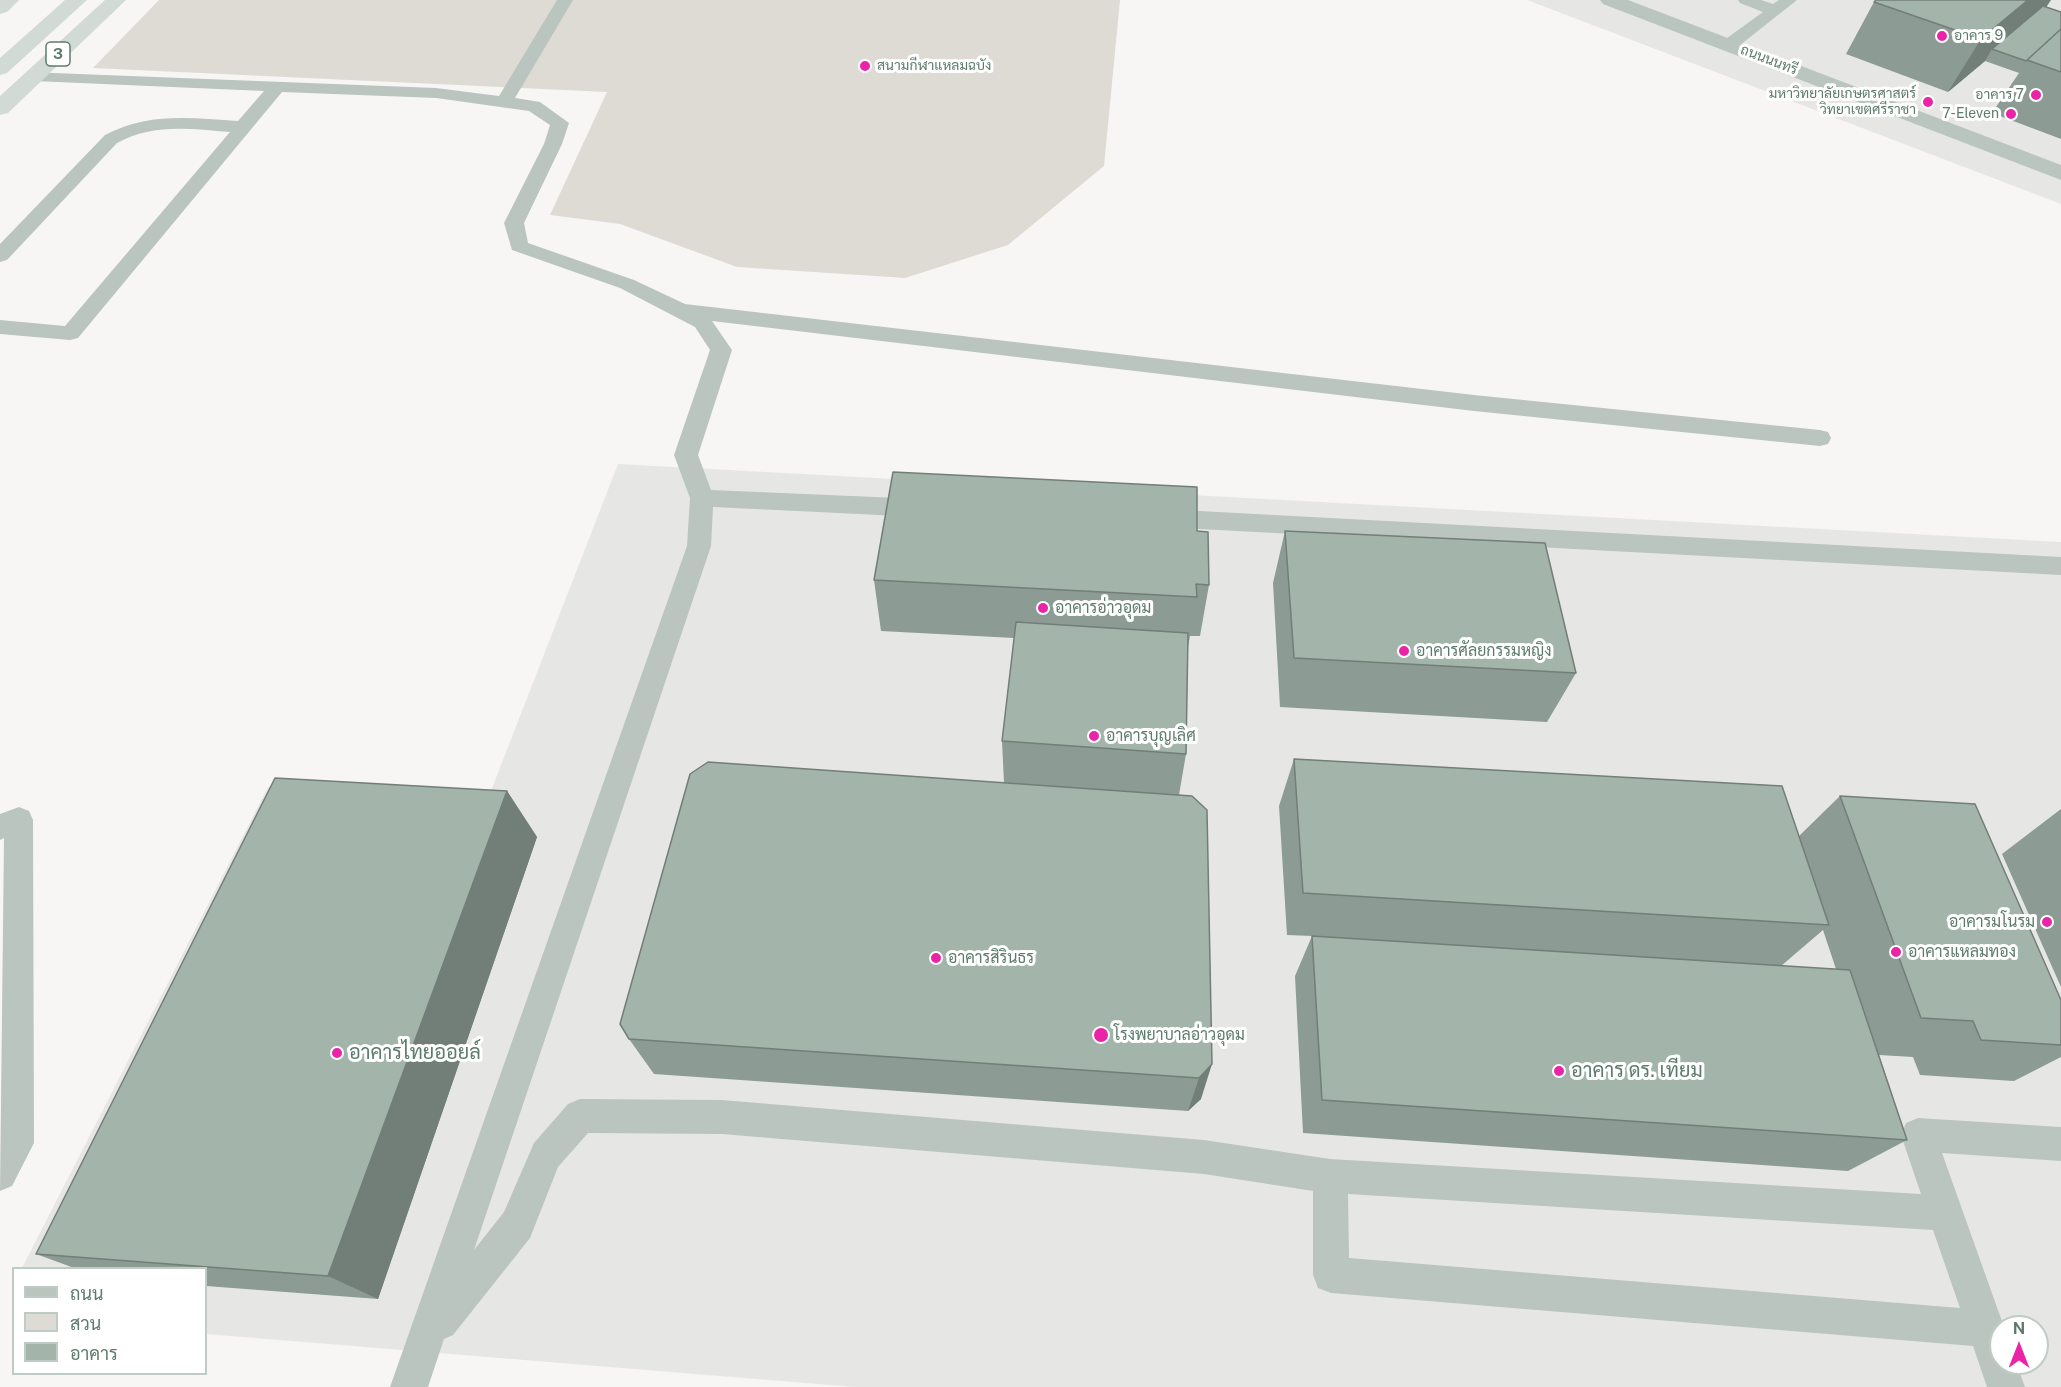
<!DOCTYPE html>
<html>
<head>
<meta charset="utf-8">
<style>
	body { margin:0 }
	#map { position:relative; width:2061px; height:1387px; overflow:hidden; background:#f8f6f5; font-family:"Public Sans",Sarabun,sans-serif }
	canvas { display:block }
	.legend { position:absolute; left:12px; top:1267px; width:195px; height:108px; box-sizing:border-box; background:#fff; border:2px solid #bfcbc5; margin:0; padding:8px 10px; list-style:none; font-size:18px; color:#5e7c6e }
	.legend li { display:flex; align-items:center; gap:12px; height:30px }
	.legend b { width:30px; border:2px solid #bfcbc5 }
	.north { position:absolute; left:1989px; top:1315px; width:60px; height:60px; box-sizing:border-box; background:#fff; border:2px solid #bfcbc5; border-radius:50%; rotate:0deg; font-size:16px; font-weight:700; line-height:24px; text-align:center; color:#5e7c6e }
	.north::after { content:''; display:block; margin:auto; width:21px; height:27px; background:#eb23a7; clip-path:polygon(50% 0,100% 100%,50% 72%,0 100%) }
</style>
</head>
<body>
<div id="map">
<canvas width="2061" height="1387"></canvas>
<ul class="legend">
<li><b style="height:8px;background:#bac5bf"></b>ถนน</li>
<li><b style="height:16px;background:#dddbd4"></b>สวน</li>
<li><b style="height:16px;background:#a3b4ab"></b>อาคาร</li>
</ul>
<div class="north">N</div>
</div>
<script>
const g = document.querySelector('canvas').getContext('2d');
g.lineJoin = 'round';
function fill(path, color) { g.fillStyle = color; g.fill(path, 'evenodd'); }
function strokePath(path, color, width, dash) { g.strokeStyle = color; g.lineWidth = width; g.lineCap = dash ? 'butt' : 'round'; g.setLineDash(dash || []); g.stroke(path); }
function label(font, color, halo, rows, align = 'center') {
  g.font = font + ' "Public Sans",Sarabun,sans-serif'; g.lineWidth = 6; g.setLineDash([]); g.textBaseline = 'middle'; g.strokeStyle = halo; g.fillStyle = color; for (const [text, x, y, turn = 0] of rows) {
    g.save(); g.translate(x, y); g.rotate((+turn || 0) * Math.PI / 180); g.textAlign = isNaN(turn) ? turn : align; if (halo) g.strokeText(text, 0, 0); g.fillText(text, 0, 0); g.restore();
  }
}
fill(new Path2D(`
	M1527 0H2061V204Z
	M618 464 2061 542V1387H854L206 1334V1268H22L268 787 487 801ZM2001 1327H2037V1363H2001Z`), '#e6e7e5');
fill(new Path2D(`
	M159 0H1120L1104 166 1008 245 905 278 737 267 620 224 550 215 607 92 93 68Z`), '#dddbd4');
fill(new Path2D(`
	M557 0H573L515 98 540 102 569 123 562 144 524 223 528 243 634 280 685 304 1474 395 1820 430 1828 432 1831 438 1828 444 1820 446 1474 411 712 321 732 350 698 455 711 490 922 499 931 502 934 508 931 514 922 517 713 507 711 546 474 1250 504 1212 534 1143 568 1104 580 1099 722 1100 1204 1140 1330 1159 1921 1194 1901 1135 1906 1123 1918 1118 2061 1127V1161L1942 1153 2004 1327H2001V1363H2016L2025 1387H1987L1973 1346 1331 1293 1318 1288 1313 1275V1191L1204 1174 722 1134 588 1133 558 1167 530 1238 453 1335 444 1339 428 1387H390L687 546 690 498 674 455 710 350 695 327 620 288 512 250 504 223 544 144 550 125 529 111 436 98 282 92 78 338 70 340 0 334V320L65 326 230 132C190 129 154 123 117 143L7 260 0 262V244L105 135C148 112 191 118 238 121L264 91 34 81 25 76 28 72 436 88 499 96ZM1348 1194 1933 1230 1960 1308 1349 1258Z
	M1738 0H1761L1773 4 1779 0H1797L1735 49H1723L1721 45 1723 41 1763 12 1740 3Z
	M1162 509 2061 557V575L1162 527 1153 524 1150 518 1153 512Z
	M19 807 29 811 33 820 34 1143 12 1186 0 1191 4 838 0 840V814Z`), '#bac5bf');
fill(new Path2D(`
	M1600 0H1628L2061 165V180L1603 4Z`), '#bac5bf');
fill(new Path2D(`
	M0 0H19L7 12 0 14Z
	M65 0H87L7 73 0 75V58Z
	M105 0H126L8 113 0 115V96Z`), '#d2dad6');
fill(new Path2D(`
	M1874 2 2046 8 2061 12V139L1992 113 2019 73 1985 61 1948 92 1846 54Z
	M1197 531 1209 585 1200 636H1190L1188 647 1186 754 1179 795 1192 796 1201 1099 1188 1111 654 1074 629 1039 1004 783 1002 741 1014 638 881 631 874 580Z
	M1285 531 1576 673 1547 722 1280 707 1273 583Z
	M1294 759 1799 836 1840 796 2061 1000V1057L2014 1081 1920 1075 1913 1057 1879 1055 1907 1140 1848 1171 1303 1133 1295 976 1312 936 1287 935 1279 806ZM1823 930 1836 969 1781 966Z
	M507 791 537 837 378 1299 206 1286V1269H77L36 1254Z
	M2061 809V987L2002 854Z`), '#8c9b93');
fill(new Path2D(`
	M2028 0H2051L2045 9 1992 49 1985 61 1948 92 1981 39Z
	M507 791 537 837 378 1299 328 1276Z
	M1212 1064 1201 1099 1188 1111 1199 1078Z`), '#727e78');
const building = new Path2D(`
	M1876 0H2028L1981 39 1874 2Z
	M2043 6 2061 12V29L2026 61 1992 49Z
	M2061 29V72L2027 60Z
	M893 472 1197 487V531L1208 532 1209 585 1196 584 1197 597 874 580Z
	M1285 531 1545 543 1576 673 1294 658Z
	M1016 622 1188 633 1186 754 1002 741Z
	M1294 759 1782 786 1829 925 1303 893Z
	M708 762 1192 796 1207 810 1212 1064 1199 1078 629 1039 620 1024 690 774Z
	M275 778 507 791 328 1276 36 1254Z
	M1840 796 1975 804 2061 1000V1045L1981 1040 1973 1021 1921 1018Z
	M1312 936 1850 970 1907 1140 1322 1100Z`);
fill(building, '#a3b4ab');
strokePath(building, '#727e78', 1.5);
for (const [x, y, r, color] of [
	[1942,36,6,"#eb23a7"],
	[865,66,6,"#eb23a7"],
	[2036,95,6,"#eb23a7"],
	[1928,102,6,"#eb23a7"],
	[2011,114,6,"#eb23a7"],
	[1043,608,6,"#eb23a7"],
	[1404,651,6,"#eb23a7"],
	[1094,736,6,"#eb23a7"],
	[2047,922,6,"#eb23a7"],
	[1896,952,6,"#eb23a7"],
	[936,958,6,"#eb23a7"],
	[1101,1035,8,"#eb23a7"],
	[337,1053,6,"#eb23a7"],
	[1559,1071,6,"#eb23a7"]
]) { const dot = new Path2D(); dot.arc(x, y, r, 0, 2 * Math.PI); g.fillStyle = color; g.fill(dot); strokePath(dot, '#fff', 2); }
label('14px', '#5e7c6e', '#fff', [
	["อาคาร 9",1954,36,"left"],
	["สนามกีฬาแหลมฉบัง",877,66,"left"],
	["มหาวิทยาลัยเกษตรศาสตร์",1916,94],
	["วิทยาเขตศรีราชา",1916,110],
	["อาคาร 7",2024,95],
	["7-Eleven",1999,114]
], 'right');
label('14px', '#5e7c6e', '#fff', [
	["ถนนนนทรี",1769,60,21]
]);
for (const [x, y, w] of [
	[58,54,24]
]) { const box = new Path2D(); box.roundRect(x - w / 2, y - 12, w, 24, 4.5); g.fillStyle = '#fff'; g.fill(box); strokePath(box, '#5e7c6e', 1.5); }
label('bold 15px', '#5e7c6e', null, [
	["3",58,54]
]);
label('16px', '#5e7c6e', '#fff', [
	["อาคารอ่าวอุดม",1055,608],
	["อาคารศัลยกรรมหญิง",1416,651],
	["อาคารบุญเลิศ",1106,736],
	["อาคารมโนรม",2035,922,"right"],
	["อาคารแหลมทอง",1908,952],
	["อาคารสิรินธร",948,958],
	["โรงพยาบาลอ่าวอุดม",1114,1035]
], 'left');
label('20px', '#5e7c6e', '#fff', [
	["อาคารไทยออยล์",349,1053],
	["อาคาร ดร. เทียม",1571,1071]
], 'left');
</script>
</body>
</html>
